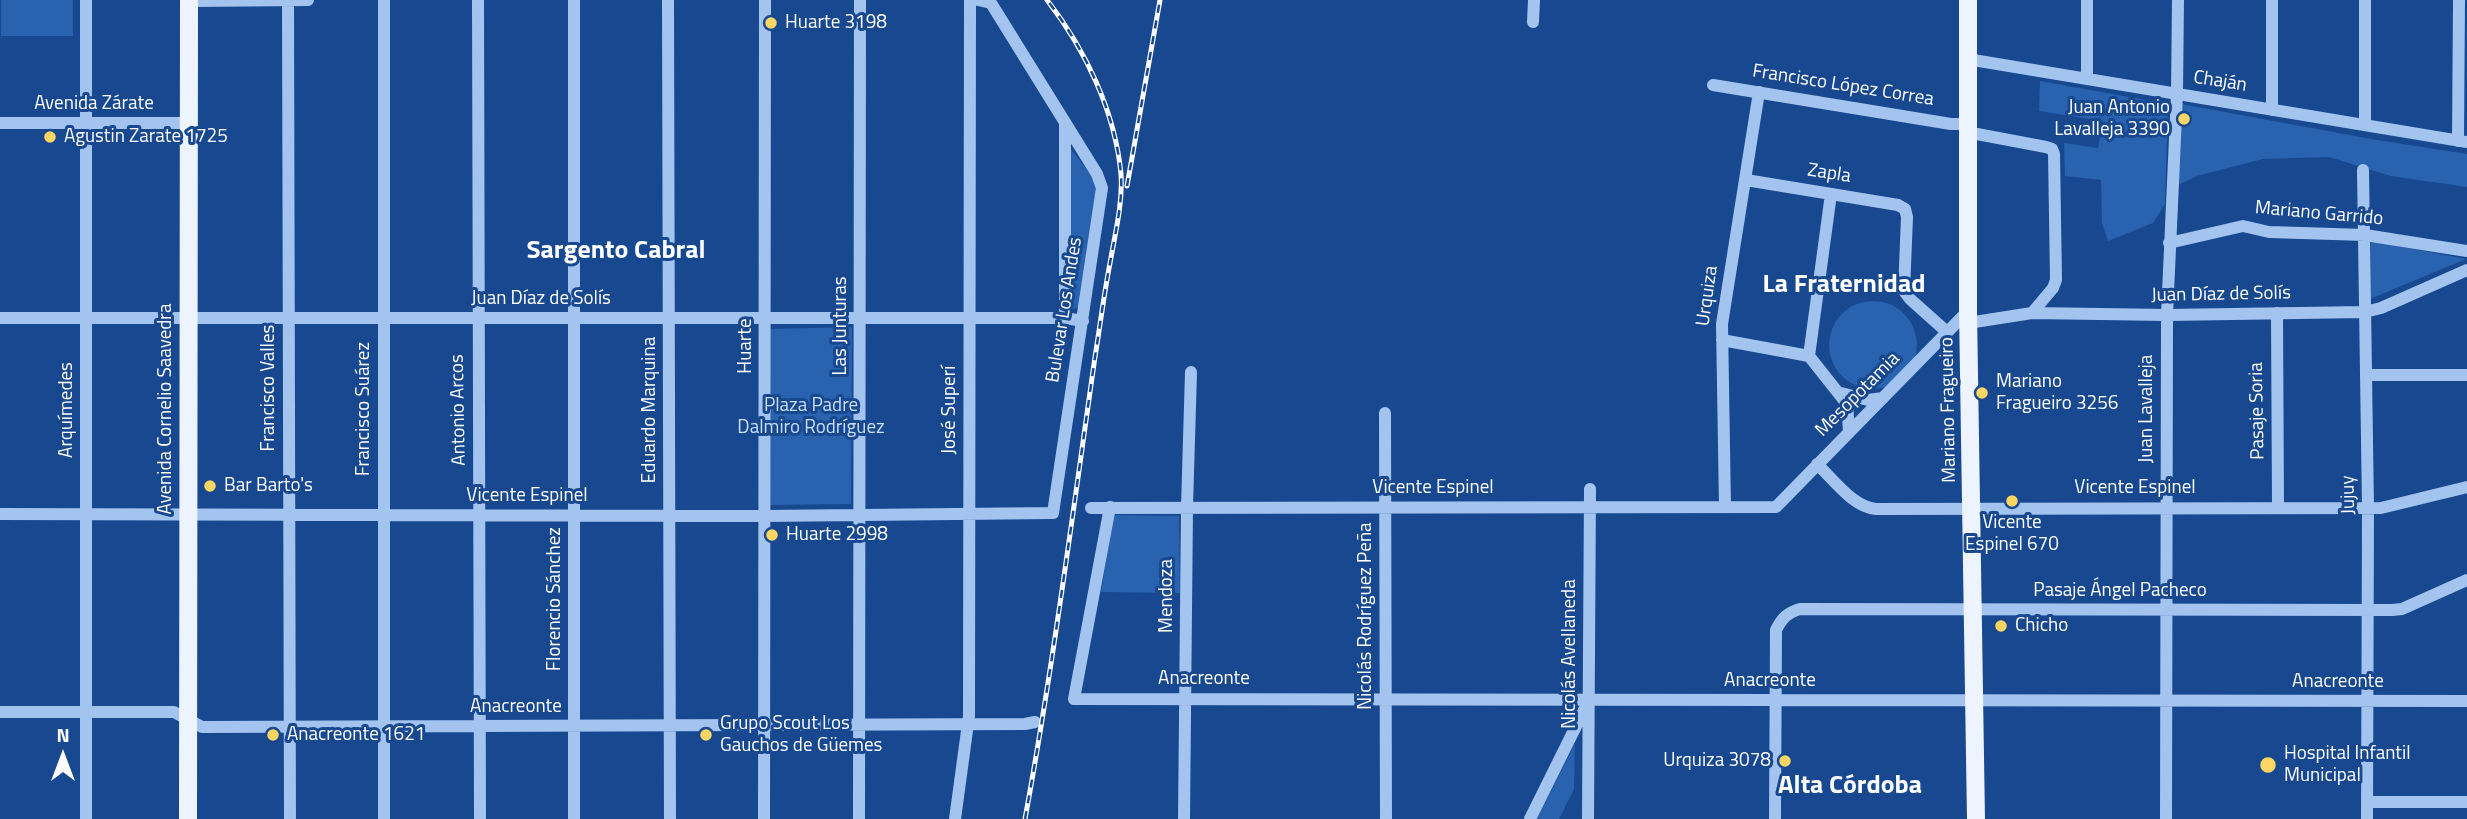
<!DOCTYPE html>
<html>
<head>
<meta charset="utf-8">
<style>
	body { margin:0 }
	#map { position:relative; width:2467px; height:819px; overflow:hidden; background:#174890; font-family:"Titillium Web",sans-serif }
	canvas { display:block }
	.north { position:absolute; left:28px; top:721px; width:70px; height:70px; -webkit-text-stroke:5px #174890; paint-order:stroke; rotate:0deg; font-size:19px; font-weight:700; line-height:28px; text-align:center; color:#fff }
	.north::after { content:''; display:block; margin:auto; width:24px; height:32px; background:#fff; clip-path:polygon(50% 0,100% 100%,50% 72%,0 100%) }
</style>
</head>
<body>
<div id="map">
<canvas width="2467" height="819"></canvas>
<div class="north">N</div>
</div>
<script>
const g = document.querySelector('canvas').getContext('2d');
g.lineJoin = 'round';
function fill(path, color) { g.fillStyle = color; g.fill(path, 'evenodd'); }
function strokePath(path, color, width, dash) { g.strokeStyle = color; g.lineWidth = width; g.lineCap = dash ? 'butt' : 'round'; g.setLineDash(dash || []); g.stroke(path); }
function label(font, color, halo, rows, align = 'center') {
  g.font = font + ' "Titillium Web",sans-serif'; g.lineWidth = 6; g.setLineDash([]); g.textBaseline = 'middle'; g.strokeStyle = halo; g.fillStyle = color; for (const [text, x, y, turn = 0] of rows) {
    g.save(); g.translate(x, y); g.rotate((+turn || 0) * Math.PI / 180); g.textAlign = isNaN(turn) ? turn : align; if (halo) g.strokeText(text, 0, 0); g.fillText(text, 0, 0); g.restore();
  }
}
fill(new Path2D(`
	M1 0H73V36H1Z
	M2040 81 2168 104 2165 204 2153 223 2108 241 2102 223 2101 180 2065 176 2064 143 2098 148 2103 121 2039 111Z
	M2181 104 2377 140 2467 154V187L2391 176 2329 157 2263 159 2197 176 2176 186Z
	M1070 148 1101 188 1079 307 1073 309 1070 303Z
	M2371 241 2466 259 2370 299Z
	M1829 345a44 44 0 1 1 88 0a44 44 0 1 1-88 0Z
	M852 327 851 504 770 505V329Z
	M1114 515 1179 516 1180 593 1101 592Z
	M1575 744 1574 789 1559 819H1537Z`), '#2962af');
strokePath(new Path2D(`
	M86 0V819
	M288 0 290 819
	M384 0V819
	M478 0 480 819
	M574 0V819
	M668 0 670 819
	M2087 0V79
	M2365 0V124
	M189 1 308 0
	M1533 22 1534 0
	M1967 59 2467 142
	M1713 85 1951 124H1968
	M2272 110V0
	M1065 122V318
	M0 123H189
	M1977 134 2046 147 2052 149 2054 154 2056 280 2053 288 2032 313
	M2458 141 2459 0
	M2363 170 2368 508 2367 819
	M1746 180 1898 205 1905 209 1907 217 1904 291 1910 299 1947 332
	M2169 243 2243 226 2269 232 2365 235 2467 251
	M2277 313 2278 508
	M0 318H1065L1083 321
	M1968 323 2032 313 2167 315 2365 312 2381 308 2467 270
	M1722 340 1809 356 1847 404 1849 431
	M1809 356 1831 194
	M2366 375H2467
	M1841 393 1868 400 1883 398
	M1385 413 1386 819
	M1817 464C1834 480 1853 507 1876 509L2381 508 2467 487
	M1110 507 1074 699 2467 701
	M1725 507 1722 324 1759 92
	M1091 508 1776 507 1968 311
	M0 514 764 516 1053 513 1102 188 1097 174 991 3 978 0
	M0 712H174L202 727 1025 724 1035 722
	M2367 802H2467
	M764 819 765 0
	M859 819 860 0
	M955 819 969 716 970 0
	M1184 819 1187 507 1191 372
	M1530 819 1587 704
	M1588 819 1590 489
	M1775 819 1776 630C1782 618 1787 613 1800 609L2392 610 2402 609 2467 580
	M2166 819 2167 315 2177 94 2178 0`), '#a4c4f0', 12);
strokePath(new Path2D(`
	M1968 0V311L1976 819
	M188 819 189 0`), '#edf3ff', 18);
const rail = new Path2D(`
	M1127 186 1160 0
	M1025 819C1053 666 1073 511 1095 357 1100 326 1104 294 1110 263 1115 234 1123 203 1121 174 1115 111 1085 49 1047 0`);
strokePath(rail, '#fff', 5);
strokePath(rail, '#174890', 2.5, [8]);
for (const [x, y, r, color] of [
	[771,23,7,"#ffd663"],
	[2184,119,7,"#ffd663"],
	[50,137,7,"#ffd663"],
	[1982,393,7,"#ffd663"],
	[210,486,7,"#ffd663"],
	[2012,501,7,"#ffd663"],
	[772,535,7,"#ffd663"],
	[2001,626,7,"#ffd663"],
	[273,735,7,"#ffd663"],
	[706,735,7,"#ffd663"],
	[1785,761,7,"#ffd663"],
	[2268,765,9,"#ffd663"]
]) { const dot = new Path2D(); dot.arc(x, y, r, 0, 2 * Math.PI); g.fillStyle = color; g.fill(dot); strokePath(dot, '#174890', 2.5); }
label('19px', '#fff', '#174890', [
	["Huarte 3198",785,23],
	["Juan Antonio",2170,108,"right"],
	["Lavalleja 3390",2170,130,"right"],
	["Agustin Zarate 1725",64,137],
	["Mariano",1996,382],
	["Fragueiro 3256",1996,404],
	["Bar Barto's",224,486],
	["Vicente",2012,523,"center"],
	["Espinel 670",2012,545,"center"],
	["Huarte 2998",786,535],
	["Chicho",2015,626],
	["Grupo Scout Los",720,724],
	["Gauchos de Güemes",720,746],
	["Anacreonte 1621",287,735],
	["Hospital Infantil",2284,754],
	["Municipal",2284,776],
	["Urquiza 3078",1771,761,"right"]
], 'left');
label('19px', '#fff', '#174890', [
	["Chaján",2220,82,9],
	["Francisco López Correa",1843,86,9],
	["Avenida Zárate",94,104],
	["Zapla",1829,174,9],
	["Mariano Garrido",2319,214,5],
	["Juan Díaz de Solís",2221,295,-1],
	["Urquiza",1708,296,-82],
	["Juan Díaz de Solís",541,299],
	["Bulevar Los Andes",1065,310,-81],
	["Las Junturas",841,326,-90],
	["Huarte",746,346,-90],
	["Francisco Valles",269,388,-90],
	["Mesopotamia",1858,395,-45],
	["Avenida Cornelio Saavedra",166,409,-90],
	["Francisco Suárez",364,409,-90],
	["Juan Lavalleja",2147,409,-90],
	["Arquímedes",67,410,-90],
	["Antonio Arcos",459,410,-91],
	["Eduardo Marquina",650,410,-90],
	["José Superí",950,410,-90],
	["Mariano Fragueiro",1949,410,-91],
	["Pasaje Soria",2258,411,-91],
	["Vicente Espinel",1433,488],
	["Vicente Espinel",2135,488],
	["Jujuy",2349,495,-91],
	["Vicente Espinel",527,496],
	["Pasaje Ángel Pacheco",2120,591],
	["Mendoza",1167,596,-90],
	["Florencio Sánchez",555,599,-90],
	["Nicolás Rodríguez Peña",1366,616,-90],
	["Nicolás Avellaneda",1570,654,-90],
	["Anacreonte",1204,679],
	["Anacreonte",1770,681],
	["Anacreonte",2338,682],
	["Anacreonte",516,707]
]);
label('19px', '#cbdffb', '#174890', [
	["Plaza Padre",811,406],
	["Dalmiro Rodríguez",811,428]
]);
label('bold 26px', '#fff', '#174890', [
	["Sargento Cabral",616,252],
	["La Fraternidad",1844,286],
	["Alta Córdoba",1850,787]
]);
</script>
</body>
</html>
